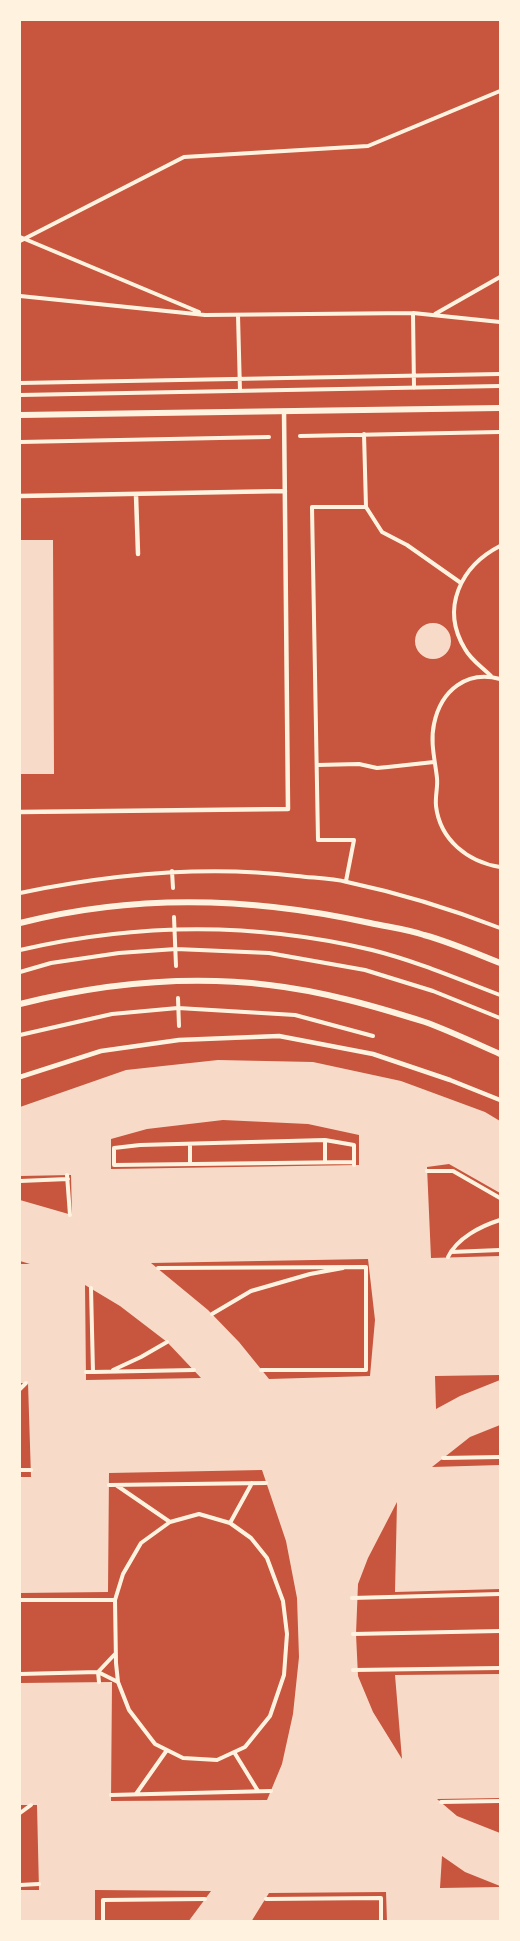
<!DOCTYPE html>
<html>
<head>
<meta charset="utf-8">
<style>
	body { margin:0 }
	#map { position:relative; width:520px; height:1941px; overflow:hidden; background:#c8553d; font-family:"Fira Sans",sans-serif }
	canvas { display:block }
	.frame { position:absolute; inset:0; border:21px solid #fff3e0; pointer-events:none }
</style>
</head>
<body>
<div id="map">
<canvas width="520" height="1941"></canvas>
<div class="frame"></div>
</div>
<script>
const g = document.querySelector('canvas').getContext('2d');
g.lineJoin = 'round';
function fill(path, color) { g.fillStyle = color; g.fill(path, 'evenodd'); }
function strokePath(path, color, width, dash) { g.strokeStyle = color; g.lineWidth = width; g.lineCap = dash ? 'butt' : 'round'; g.setLineDash(dash || []); g.stroke(path); }
fill(new Path2D(`
	M20 540H53L54 774H20Z
	M415 641a18 18 0 1 1 36 0a18 18 0 1 1-36 0Z
	M218 1060 313 1062 401 1081 485 1112 500 1121V1193L449 1164 427 1167 431 1258 500 1256V1375L435 1376 436 1409 460 1396 500 1380V1425L470 1437 432 1467 500 1465V1589L395 1592 397 1502 368 1558 358 1584 356 1634 358 1676 373 1712 402 1759 395 1675 500 1674V1798L437 1799 457 1816 500 1833V1886L465 1872 442 1856 440 1888 500 1887V1922H387L386 1892 269 1893 251 1922H188L211 1891 95 1890V1922H20V1890H39L37 1805H20V1683L112 1682 111 1801 267 1800 282 1764 293 1714 299 1657 297 1598 286 1541 262 1470 109 1473 108 1592 20 1593V1477H31L28 1383H20V1264H30L20 1261V1200L72 1215 71 1175 20 1176V1107L126 1070ZM223 1120 308 1124 359 1135V1165L111 1169V1139L147 1129ZM368 1259 375 1320 370 1376 269 1379 239 1342 208 1310 151 1263ZM85 1285 120 1306 167 1342 201 1378 86 1380Z`), '#f7dbc8');
strokePath(new Path2D(`
	M20 237 199 312
	M20 241 184 157 368 146 500 91
	M20 296 205 315 413 313 500 322
	M413 313 414 388
	M435 314 500 277
	M238 315 240 391
	M20 383 500 374
	M20 395 500 386
	M364 434 366 507 382 532 407 545 461 583
	M300 436 500 432
	M20 442 269 437
	M491 676C482 667 471 660 465 649 440 608 461 566 500 546
	M500 679C467 670 441 690 434 724 430 742 435 760 437 778 438 787 435 796 436 806 440 840 468 862 500 867
	M317 765 359 764 377 768 388 767 434 762
	M172 871 173 888
	M346 881 354 840H318L312 507H366
	M20 893C111 874 204 865 297 876 313 878 331 878 347 882 399 893 451 909 500 928
	M174 917 176 966
	M20 950C136 923 255 922 372 950 416 961 458 979 500 995
	M20 972 51 963 119 953 176 949 269 953 365 970 433 991 500 1018
	M178 998 179 1026
	M20 1035 112 1014 178 1008 295 1015 373 1036
	M325 1140V1162
	M190 1144V1164
	M354 1162 114 1165V1148L140 1145 325 1140 354 1145V1165
	M427 1171H453L500 1198
	M67 1175 70 1215
	M20 1181 68 1179
	M451 1252 500 1250
	M448 1257C457 1238 481 1226 500 1220
	M158 1268 366 1267V1370H261
	M91 1288 93 1372 194 1370
	M212 1314 251 1291 310 1274 343 1268
	M113 1370 141 1357 167 1342
	M86 1372H93
	M20 1389 26 1383
	M443 1458 500 1457
	M20 1470H31
	M109 1485 266 1483
	M116 1485 170 1522
	M199 1514 230 1523 251 1538 267 1558 283 1601 287 1634 284 1675 270 1716 245 1747 217 1760 183 1758 155 1744 129 1710 118 1682 116 1663 115 1600 123 1574 141 1543 170 1522Z
	M230 1523 252 1483
	M352 1598 500 1594
	M20 1600H115
	M353 1634 500 1631
	M353 1670 500 1668
	M20 1674 98 1672 118 1682
	M99 1682 98 1672 115 1654
	M234 1752 258 1791
	M136 1794 167 1750
	M111 1795 271 1791
	M441 1802 500 1801
	M20 1813 31 1805
	M20 1885 39 1884
	M266 1899 381 1898V1922
	M103 1922V1900L205 1899`), '#fff3e0', 4);
strokePath(new Path2D(`
	M136 495 138 554
	M20 496 285 491
	M20 812 288 809 284 411
	M20 1077 101 1051 179 1040 279 1036 373 1054 450 1080 500 1100`), '#fff3e0', 4.5);
strokePath(new Path2D(`
	M20 415 500 408
	M20 923C137 893 253 897 370 923 388 927 406 929 424 935 450 942 475 953 500 963
	M20 1004C100 984 186 975 269 985 322 991 374 1006 425 1022 450 1031 475 1043 500 1054`), '#fff3e0', 6);
</script>
</body>
</html>
